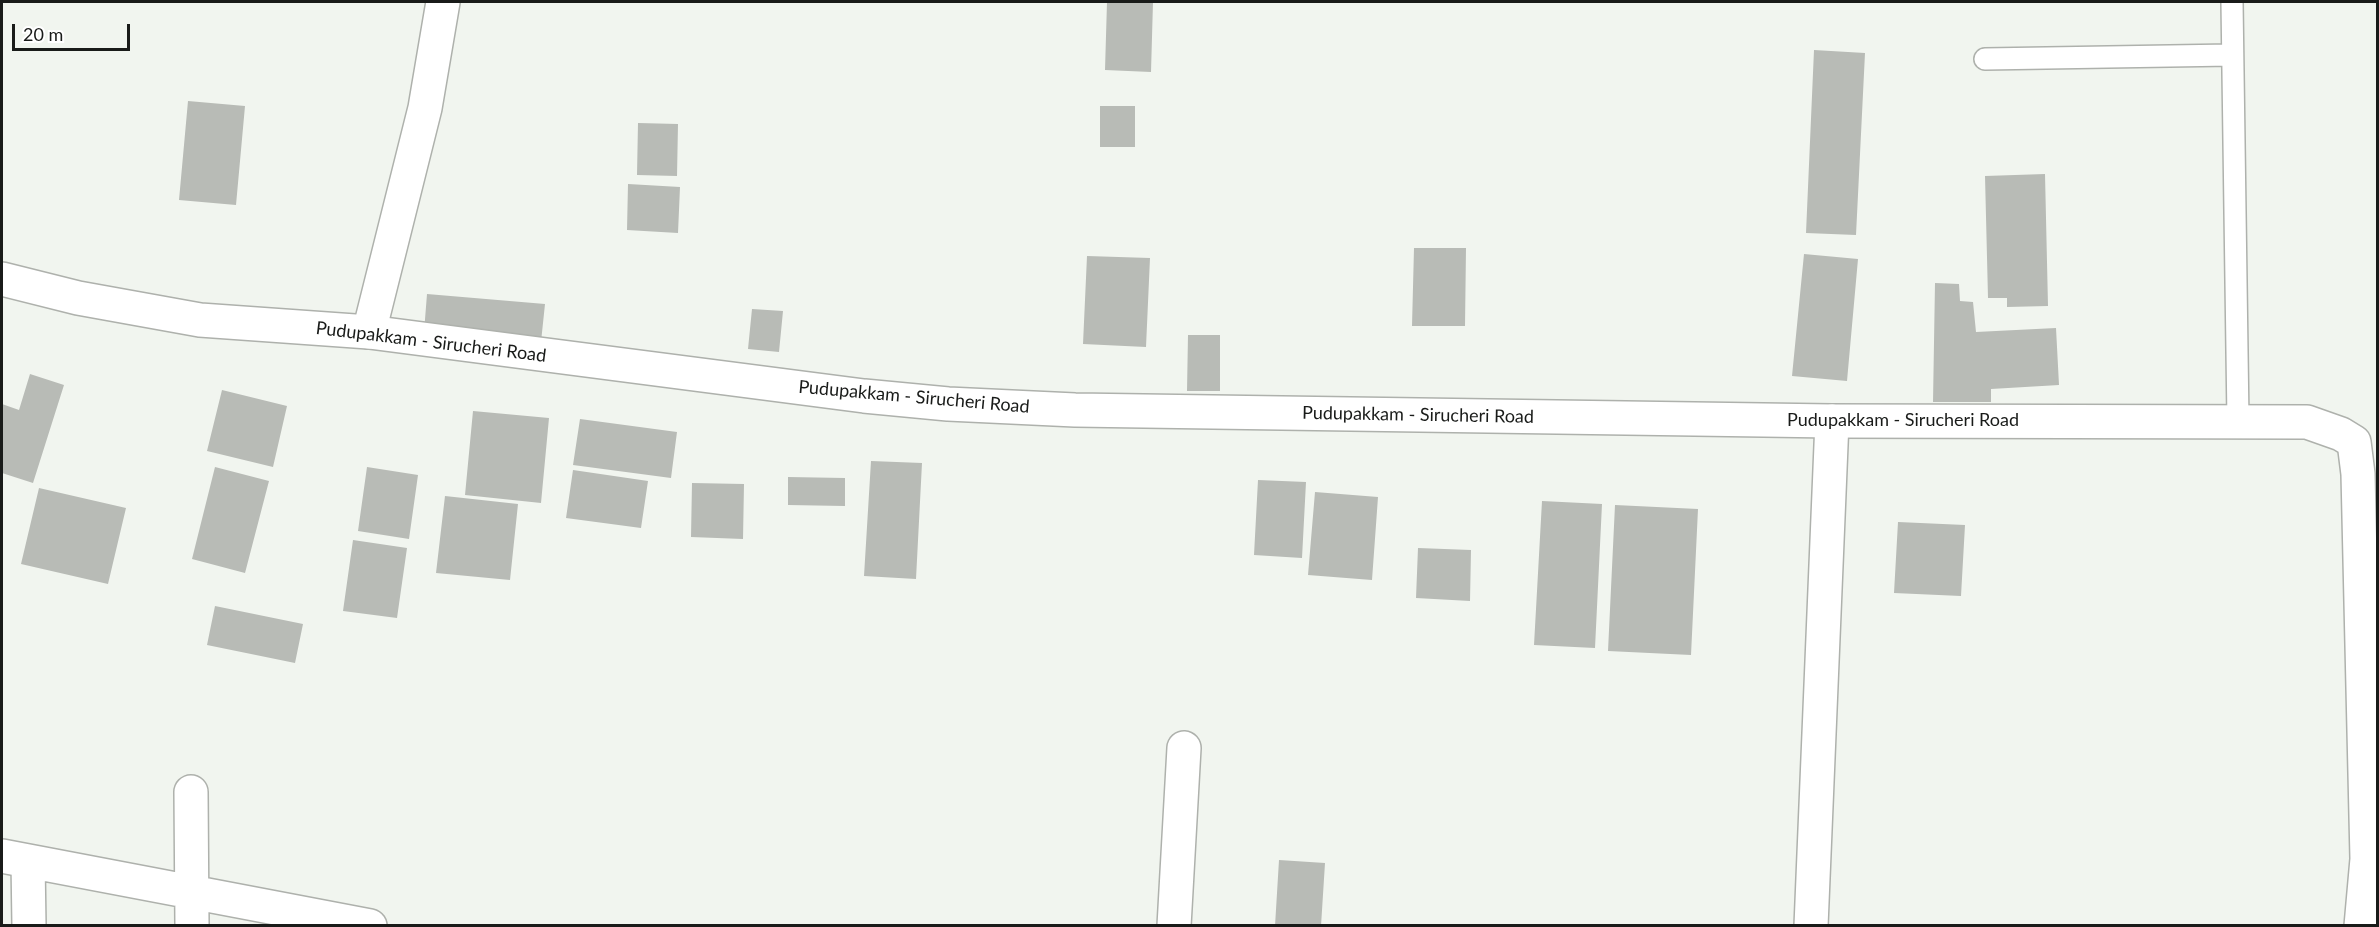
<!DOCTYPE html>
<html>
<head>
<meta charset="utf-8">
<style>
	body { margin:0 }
	#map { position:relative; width:2379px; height:927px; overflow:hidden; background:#f1f5ef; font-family:Lato,sans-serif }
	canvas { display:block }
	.frame { position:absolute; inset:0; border:3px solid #191b19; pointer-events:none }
	.scale { position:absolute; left:12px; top:24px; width:118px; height:27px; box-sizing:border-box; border:3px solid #191b19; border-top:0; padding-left:8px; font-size:18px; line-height:21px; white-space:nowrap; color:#191b19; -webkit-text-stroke:4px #fff; paint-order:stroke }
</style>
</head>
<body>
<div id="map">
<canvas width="2379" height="927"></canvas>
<div class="frame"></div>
<div class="scale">20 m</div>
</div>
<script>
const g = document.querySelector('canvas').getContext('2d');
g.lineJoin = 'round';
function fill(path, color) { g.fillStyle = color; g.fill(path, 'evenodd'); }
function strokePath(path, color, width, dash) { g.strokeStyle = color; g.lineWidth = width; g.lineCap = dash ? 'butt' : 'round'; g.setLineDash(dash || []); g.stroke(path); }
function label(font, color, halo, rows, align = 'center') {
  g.font = font + ' Lato,sans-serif'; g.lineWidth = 5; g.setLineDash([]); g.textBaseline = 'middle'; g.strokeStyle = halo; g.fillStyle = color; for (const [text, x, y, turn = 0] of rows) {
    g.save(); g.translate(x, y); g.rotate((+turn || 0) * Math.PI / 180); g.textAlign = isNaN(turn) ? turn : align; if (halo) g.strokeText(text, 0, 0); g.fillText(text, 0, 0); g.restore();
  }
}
fill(new Path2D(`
	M1107 2H1153L1151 72 1105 70Z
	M1814 50 1865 53 1856 235 1806 233Z
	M188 101 245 106 236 205 179 200Z
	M1100 106H1135V147H1100Z
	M638 123 678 124 677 176 637 175Z
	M2045 174 2048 306 2007 307V298H1988L1985 176Z
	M628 184 680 187 678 233 627 230Z
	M1414 248H1466L1465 326H1412Z
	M1804 254 1858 259 1847 381 1792 376Z
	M1087 256 1150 258 1146 347 1083 344Z
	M1935 283 1959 284 1960 301 1973 302 1976 332 2056 328 2059 385 1991 389V402H1933Z
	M427 294 545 304 541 342 424 332Z
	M752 309 783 311 779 352 748 349Z
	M1188 335H1220V391H1187Z
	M30 374 64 385 33 483 2 473V404L19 410Z
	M222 390 287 406 273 467 207 451Z
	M473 411 549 418 541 503 465 495Z
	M580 419 677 432 671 478 573 465Z
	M871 461 922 463 916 579 864 576Z
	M215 467 269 481 245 573 192 559Z
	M367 467 418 475 409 539 358 531Z
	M573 470 648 481 641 528 566 518Z
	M788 477 845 478V506L788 505Z
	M1258 480 1306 482 1302 558 1254 555Z
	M692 483 744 484 743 539 691 537Z
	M39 488 126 508 108 584 21 564Z
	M1315 492 1378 497 1372 580 1308 575Z
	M445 496 518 504 510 580 436 573Z
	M1542 501 1602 504 1595 648 1534 645Z
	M1615 505 1698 509 1691 655 1608 651Z
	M1898 522 1965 525 1961 596 1894 593Z
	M353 540 407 548 397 618 343 611Z
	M1418 548 1471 550 1470 601 1416 598Z
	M215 606 303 624 295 663 207 645Z
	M1279 860 1325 863 1321 926H1275Z`), '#b8bbb6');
const lane = new Path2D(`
	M2232 2 2238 421
	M1985 59 2231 55`);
const street = new Path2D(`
	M369 332 425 108 443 2
	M191 792 192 926
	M2 856 370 926
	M28 861 29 926
	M1174 926 1184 748
	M1811 926 1832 421`);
const secondary = new Path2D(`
	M2 279 78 298 200 320 369 332 864 396 948 404 1075 410 1832 421 2307 422 2341 434 2354 442 2358 474 2367 859 2361 926`);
strokePath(lane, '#aeb1ac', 24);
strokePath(street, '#aeb1ac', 36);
strokePath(secondary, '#aeb1ac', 36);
strokePath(lane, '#fff', 21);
strokePath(street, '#fff', 33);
strokePath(secondary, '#fff', 33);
label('18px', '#191b19', '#fff', [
	["Pudupakkam - Sirucheri Road",431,342,7],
	["Pudupakkam - Sirucheri Road",914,397,5],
	["Pudupakkam - Sirucheri Road",1418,415,1],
	["Pudupakkam - Sirucheri Road",1903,420]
]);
</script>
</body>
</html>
